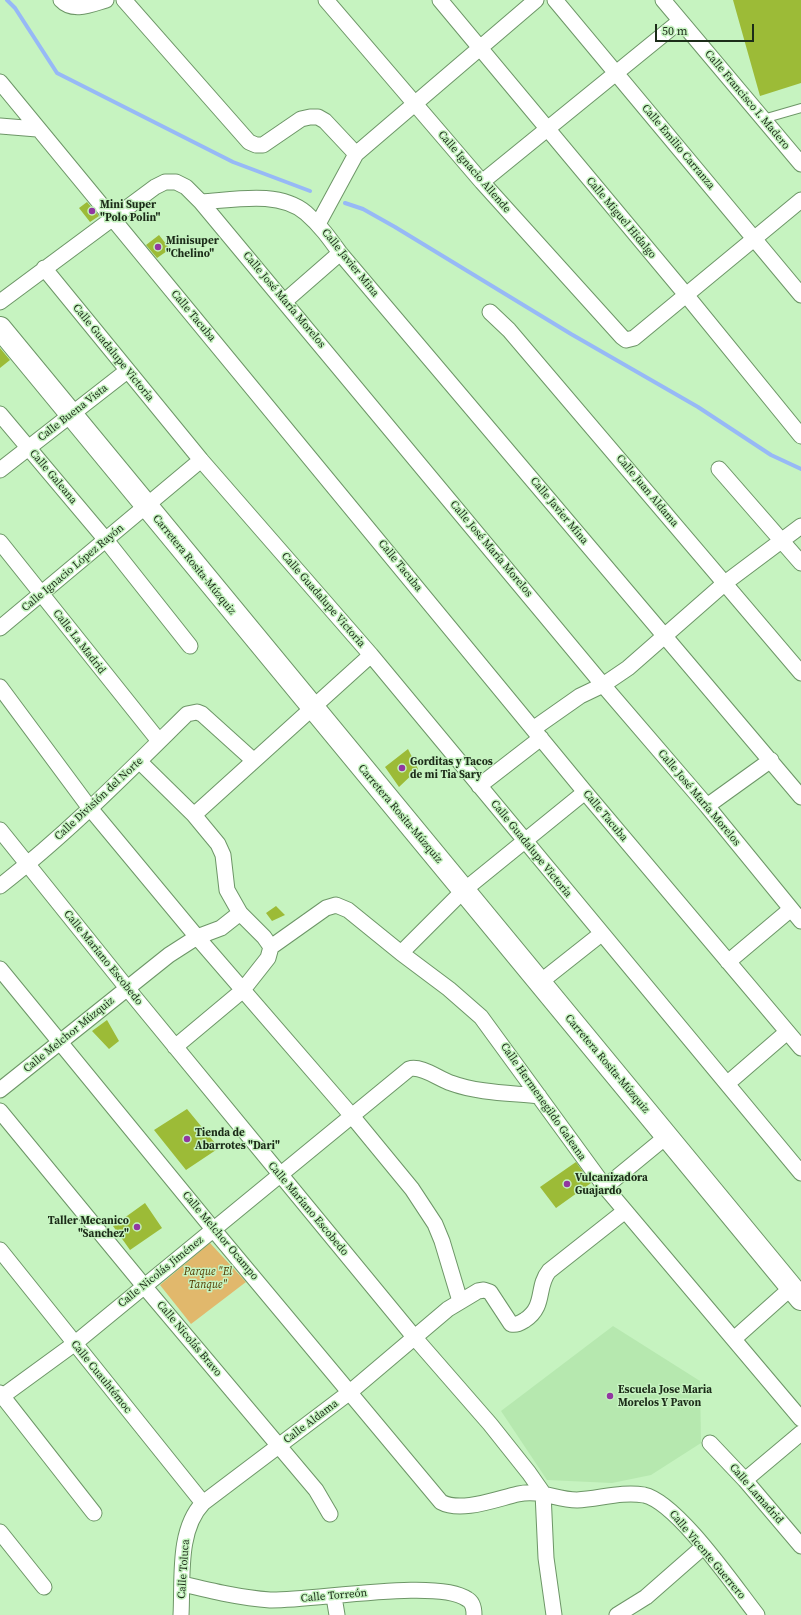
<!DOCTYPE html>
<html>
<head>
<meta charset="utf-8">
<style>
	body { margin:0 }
	#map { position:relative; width:801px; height:1615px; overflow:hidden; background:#c6f3c0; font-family:"Source Serif 4",serif }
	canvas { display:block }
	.scale { position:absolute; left:655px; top:24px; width:99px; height:18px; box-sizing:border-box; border:2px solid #1c2c19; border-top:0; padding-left:5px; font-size:12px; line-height:14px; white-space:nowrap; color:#1c2c19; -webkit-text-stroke:3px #c6f3c0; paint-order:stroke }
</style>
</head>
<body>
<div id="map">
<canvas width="801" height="1615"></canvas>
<div class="scale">50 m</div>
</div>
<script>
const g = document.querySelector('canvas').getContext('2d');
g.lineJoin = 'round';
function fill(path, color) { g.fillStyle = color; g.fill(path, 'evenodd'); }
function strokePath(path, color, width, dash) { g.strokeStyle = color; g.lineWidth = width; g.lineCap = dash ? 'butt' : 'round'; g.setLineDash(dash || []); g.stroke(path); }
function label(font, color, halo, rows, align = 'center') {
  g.font = font + ' "Source Serif 4",serif'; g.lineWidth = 3; g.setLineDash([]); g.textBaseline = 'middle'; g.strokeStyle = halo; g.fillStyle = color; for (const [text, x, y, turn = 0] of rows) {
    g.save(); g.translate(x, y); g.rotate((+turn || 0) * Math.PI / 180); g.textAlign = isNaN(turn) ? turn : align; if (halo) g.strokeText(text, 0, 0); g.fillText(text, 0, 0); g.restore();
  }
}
fill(new Path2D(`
	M613 1326 700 1381 701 1443 651 1475 612 1483 547 1480 501 1411Z`), '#b6e8af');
fill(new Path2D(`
	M210 1243 246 1282 191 1324 160 1285Z`), '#e1b86c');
strokePath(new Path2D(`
	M7 0 15 8 57 73 233 162 310 191
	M345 203 363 209 395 227 571 334 698 407 771 455 801 469`), '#97b9f6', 4);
fill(new Path2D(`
	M733 0H801V83L760 96Z
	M87 202 99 216 90 222 79 208Z
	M159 235 170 249 157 258 146 245Z
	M0 348 10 360 0 368Z
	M408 749 418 769 399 787 385 767Z
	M276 906 285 915 272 921 266 913Z
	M107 1020 119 1041 109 1049 92 1031Z
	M187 1109 219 1148 186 1170 154 1130Z
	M576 1162 591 1183 556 1208 540 1187Z
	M145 1203 162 1228 130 1250 113 1226Z`), '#9cbb37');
const service = new Path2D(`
	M763 119 801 108`);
const minor = new Path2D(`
	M61 0C73 13 92 4 106 0
	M124 0 249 142 256 145H263L301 119 310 117H318L325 121 356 154
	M326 0 482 182 622 337 626 340 634 338 801 200
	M440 0 687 296 801 436
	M555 0 801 295
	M663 0 801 164
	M0 82 585 792 801 1048
	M0 126 37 129
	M482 182 680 21
	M201 202C234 200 279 190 306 213 320 225 330 239 340 253L801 797
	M318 224 356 154 536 0
	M44 268 201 460 371 655 801 1173
	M285 301 340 253
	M0 302 155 187 165 182H176L186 187 201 202 603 685 707 806 801 921
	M490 312 509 330 801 673
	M0 414 106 540 190 646
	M719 469 801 563
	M0 470 127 371
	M0 542 159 741
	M0 628 201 460
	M0 687 89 807 197 937 352 1116 412 1189 435 1224 442 1241 460 1301
	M533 729 580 696 603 685 628 668 725 583 801 526
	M140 762 194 815 218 844 223 855 227 890 240 913
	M479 786 541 738
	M707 806 771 760
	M194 815 371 655
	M0 830 127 988 280 1174 415 1338 490 1424 529 1473 543 1493 546 1558 554 1615
	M0 886C66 835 127 773 187 714L197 712 202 714 253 760
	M401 953 463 891 585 792
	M728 962 791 909
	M0 969 213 1229 441 1502C461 1513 496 1499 518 1494 540 1489 556 1500 577 1500 599 1499 622 1491 644 1495 677 1502 735 1587 757 1615
	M539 983 601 934
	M175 1047 242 991 268 958 271 947 326 908 336 905 348 910 401 953 449 989 481 1017 605 1187 801 1419
	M728 1083 787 1032
	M0 1090 169 955 197 937 221 928 240 913 264 937 271 947
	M0 1111 144 1286 316 1490 330 1514
	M605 1187 667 1136
	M0 1250 203 1503
	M735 1338 791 1288
	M0 1393 94 1513
	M0 1398 74 1344 409 1069C421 1065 439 1079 451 1083 478 1093 511 1093 539 1096
	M710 1443 745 1480 801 1546
	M745 1480 801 1433
	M0 1532 44 1587
	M183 1584C212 1591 241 1598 270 1600 313 1601 438 1578 467 1599 473 1602 474 1609 474 1615
	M334 1597 337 1615
	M181 1615C183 1580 177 1530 203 1503L350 1392 448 1309 478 1291 484 1290 490 1292 511 1324C517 1325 520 1323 525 1320 546 1306 536 1287 549 1271L625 1211
	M617 1615 646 1597 703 1547`);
const secondary = new Path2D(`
	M0 328 801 1299`);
strokePath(service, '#6d9667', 10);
strokePath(minor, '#6d9667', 17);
strokePath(secondary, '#6d9667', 24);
strokePath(service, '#fff', 8);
strokePath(minor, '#fff', 15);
strokePath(secondary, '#fff', 22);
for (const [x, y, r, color] of [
	[92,211,4,"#9237a1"],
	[158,247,4,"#9237a1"],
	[402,768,4,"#9237a1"],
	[187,1139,4,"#9237a1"],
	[567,1184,4,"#9237a1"],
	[137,1227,4,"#9237a1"],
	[610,1396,4,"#9237a1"]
]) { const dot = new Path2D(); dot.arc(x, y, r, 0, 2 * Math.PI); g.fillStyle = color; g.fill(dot); strokePath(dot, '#c6f3c0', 1.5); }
label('11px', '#1c2c19', '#c6f3c0', [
	["Calle Francisco I. Madero",747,100,50],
	["Calle Emilio Carranza",678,147,50],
	["Calle Ignacio Allende",474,172,49],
	["Calle Miguel Hidalgo",621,218,50],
	["Calle Javier Mina",350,263,51],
	["Calle José María Morelos",284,300,50],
	["Calle Tacuba",193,316,50],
	["Calle Guadalupe Victoria",113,353,51],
	["Calle Buena Vista",73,413,-38],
	["Calle Galeana",53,477,50],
	["Calle Juan Aldama",647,491,50],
	["Calle Javier Mina",559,511,50],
	["Calle José María Morelos",491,549,50],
	["Carretera Rosita-Múzquiz",194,565,51],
	["Calle Tacuba",400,566,51],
	["Calle Ignacio López Rayón",73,568,-40],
	["Calle Guadalupe Victoria",323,600,49],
	["Calle La Madrid",79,642,52],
	["Calle José María Morelos",699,798,50],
	["Calle División del Norte",99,799,-43],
	["Carretera Rosita-Múzquiz",400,814,50],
	["Calle Tacuba",605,816,50],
	["Calle Guadalupe Victoria",531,849,51],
	["Calle Mariano Escobedo",103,958,51],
	["Calle Melchor Múzquiz",69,1035,-39],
	["Carretera Rosita-Múzquiz",607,1064,50],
	["Calle Hermenegildo Galeana",543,1102,55],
	["Calle Mariano Escobedo",308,1209,50],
	["Calle Melchor Ocampo",220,1236,50],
	["Calle Nicolás Jiménez",161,1272,-39],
	["Calle Nicolás Bravo",189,1339,50],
	["Calle Cuauhtémoc",101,1377,51],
	["Calle Aldama",311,1422,-37],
	["Calle Lamadrid",756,1494,49],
	["Calle Vicente Guerrero",707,1555,50],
	["Calle Toluca",184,1569,-86],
	["Calle Torreón",334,1596,-5]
]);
label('bold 11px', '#1c2c19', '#c6f3c0', [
	["Mini Super",100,205],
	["\"Polo Polin\"",100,218],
	["Minisuper",166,241],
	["\"Chelino\"",166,254],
	["Gorditas y Tacos",410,762],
	["de mi Tia Sary",410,775],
	["Tienda de",195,1133],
	["Abarrotes \"Dari\"",195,1146],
	["Vulcanizadora",575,1178],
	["Guajardo",575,1191],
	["Taller Mecanico",129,1221,"right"],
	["\"Sanchez\"",129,1234,"right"],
	["Escuela Jose Maria",618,1390],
	["Morelos Y Pavon",618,1403]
], 'left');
label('italic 11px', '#533a01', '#c6f3c0', [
	["Parque \"El",208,1272],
	["Tanque\"",208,1285]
]);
</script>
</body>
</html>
